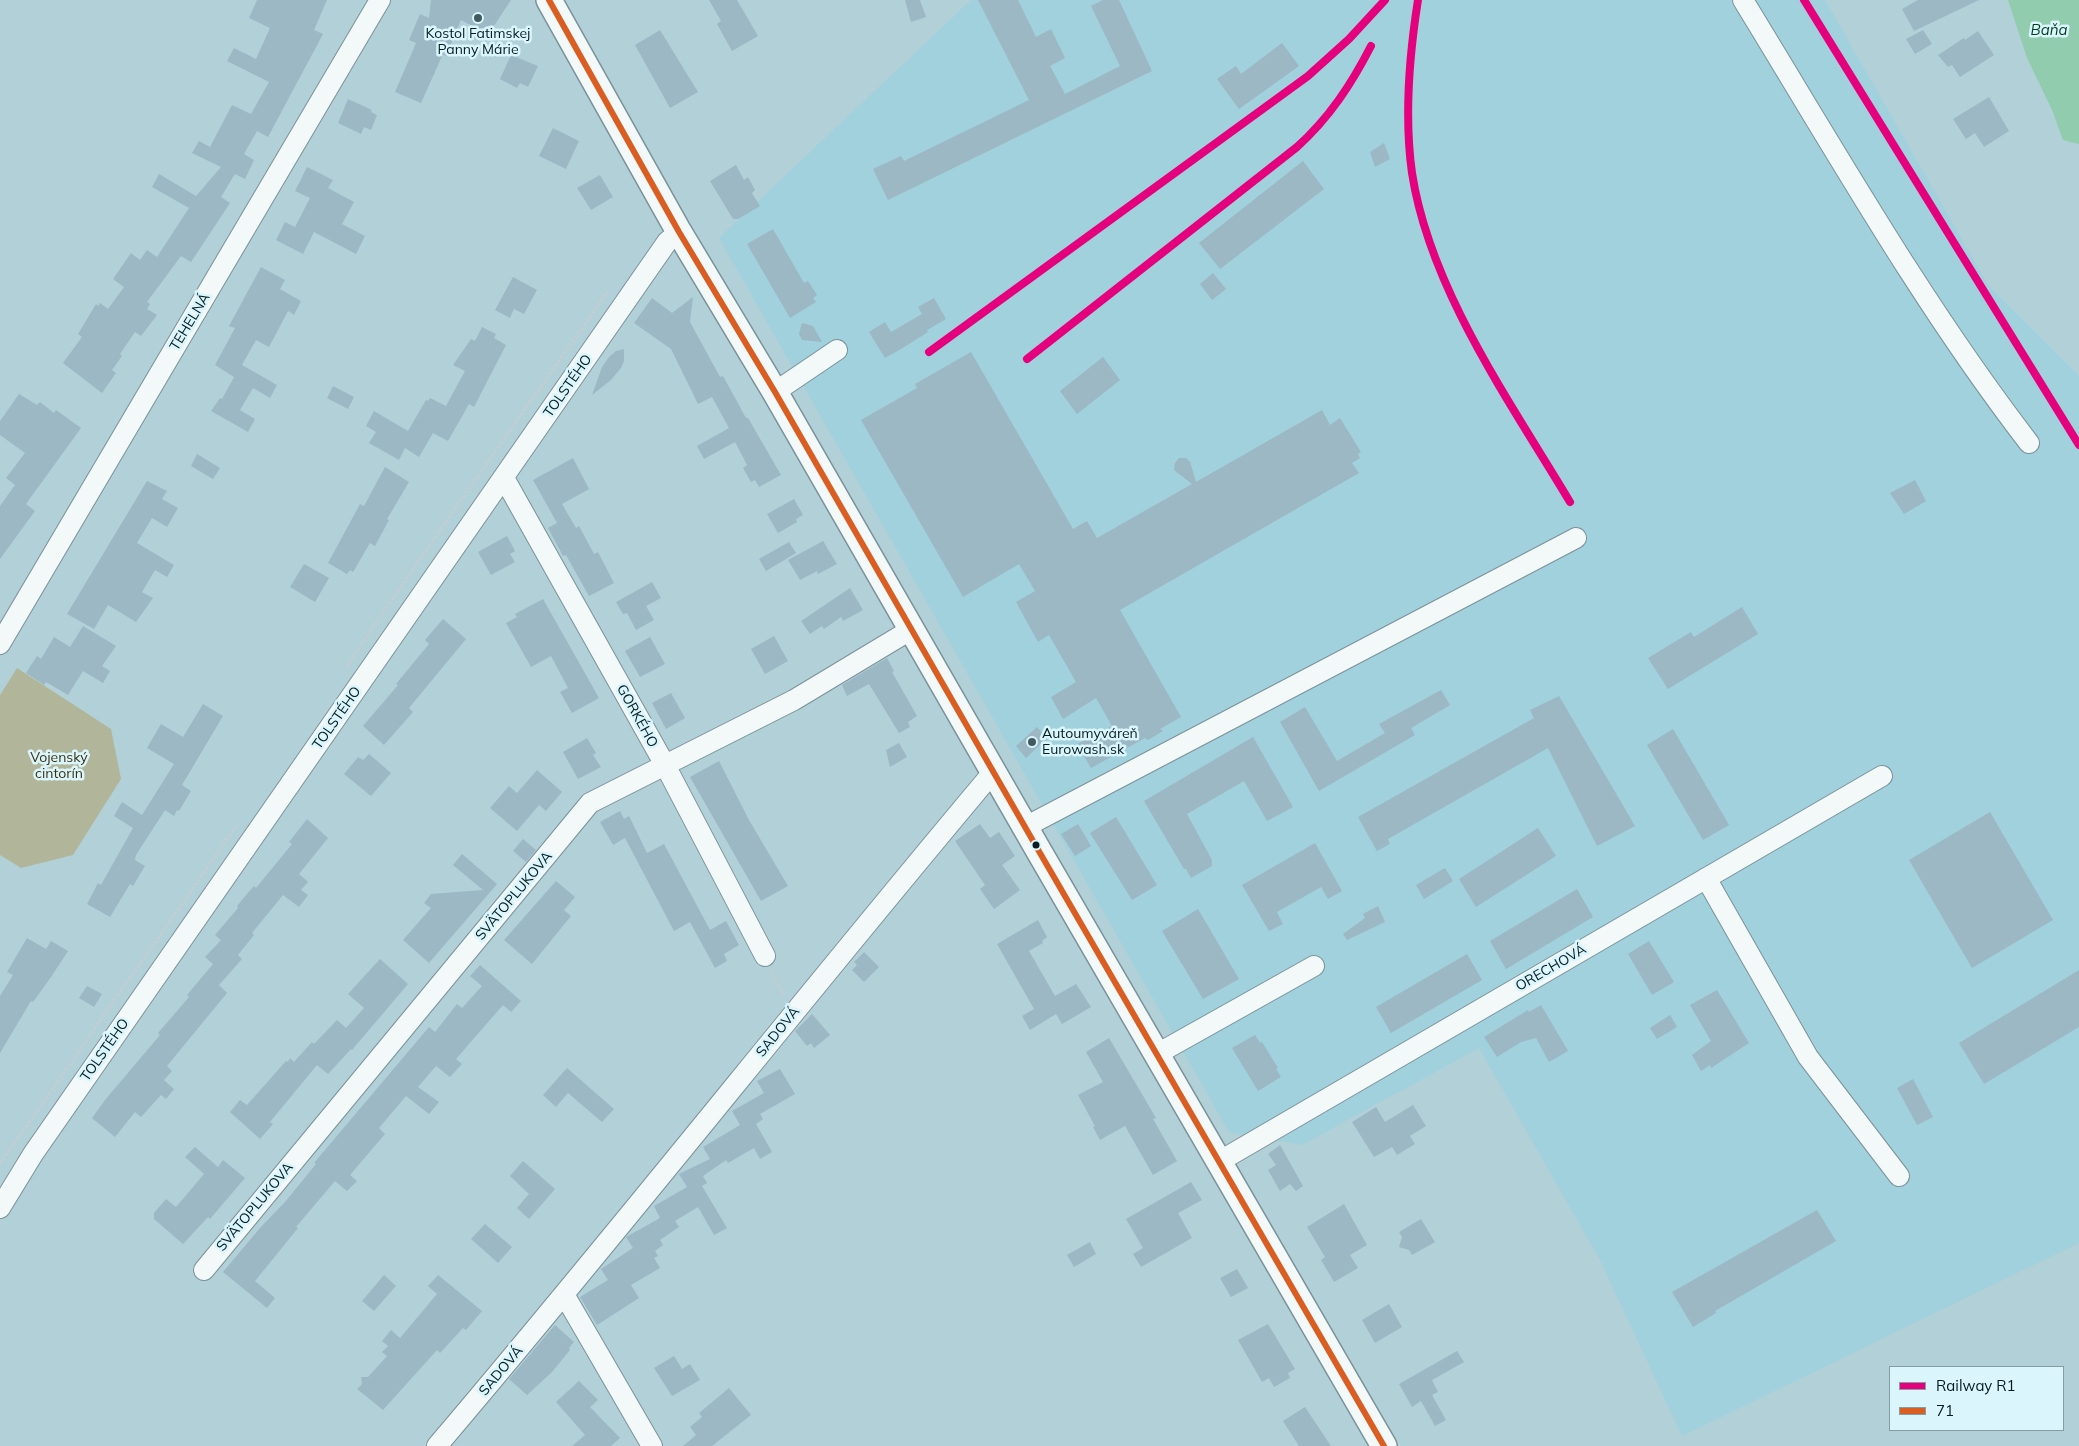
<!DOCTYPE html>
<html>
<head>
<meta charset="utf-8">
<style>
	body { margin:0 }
	#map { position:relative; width:2079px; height:1446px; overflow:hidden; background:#b2d0d8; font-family:Mulish,sans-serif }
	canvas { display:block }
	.legend { position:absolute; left:1889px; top:1366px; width:175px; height:65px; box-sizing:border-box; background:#daf5fc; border:1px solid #859ea4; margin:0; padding:6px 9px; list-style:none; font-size:15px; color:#061c21 }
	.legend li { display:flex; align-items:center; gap:10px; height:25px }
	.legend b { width:25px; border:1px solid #859ea4 }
</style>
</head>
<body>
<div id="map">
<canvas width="2079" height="1446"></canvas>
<ul class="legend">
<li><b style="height:6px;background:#e5007d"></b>Railway R1</li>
<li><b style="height:6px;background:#da5e22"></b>71</li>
</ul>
</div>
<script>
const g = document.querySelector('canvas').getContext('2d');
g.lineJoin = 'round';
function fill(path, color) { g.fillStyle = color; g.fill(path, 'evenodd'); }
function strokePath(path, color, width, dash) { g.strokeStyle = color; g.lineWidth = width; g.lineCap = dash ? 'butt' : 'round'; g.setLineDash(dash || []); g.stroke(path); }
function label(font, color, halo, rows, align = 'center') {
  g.font = font + ' Mulish,sans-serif'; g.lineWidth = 5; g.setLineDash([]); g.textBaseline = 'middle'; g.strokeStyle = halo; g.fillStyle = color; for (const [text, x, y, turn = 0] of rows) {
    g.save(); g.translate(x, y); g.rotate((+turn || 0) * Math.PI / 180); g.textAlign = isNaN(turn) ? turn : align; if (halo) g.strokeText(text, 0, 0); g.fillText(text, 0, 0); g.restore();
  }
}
fill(new Path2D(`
	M971 0H1825L1988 285 2079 376V1243L1682 1436 1600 1260 1479 1048 1302 1145 1229 1132 719 238Z`), '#a0d1dd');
fill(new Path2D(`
	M17 668 111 729 121 779 73 855 21 868 0 855V695Z`), '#b1b69a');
fill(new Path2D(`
	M2008 0H2079V144L2063 140 2052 110 2027 58Z`), '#92ccae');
fill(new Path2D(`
	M257 0H327L314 30 323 34 268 137 257 131 244 154 254 160 245 179 235 174 221 197 230 203 191 262 181 256 147 302 150 304 147 309 157 315 141 336 135 332 120 354 122 356 112 370 116 373 102 393 63 363 82 337 78 334 96 304 98 306 100 303 108 309 124 287 113 279 131 253 140 260 147 250 157 257 189 208 152 187 159 174 196 196 221 167 192 153 199 141 210 147 232 105 251 114 269 82 227 61 234 48 256 59 270 28 249 18Z
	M431 0H511L490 32H484L461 20 446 56 443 54 421 103 395 92 416 43 409 40 420 14 429 18Z
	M709 0H737L758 36 732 51 717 24 721 21Z
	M905 0H920L926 17 911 22Z
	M978 0H1018L1036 37 1051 29 1065 58 1050 66 1065 94 1120 66 1091 6 1103 0H1119L1152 71 888 200 873 169 901 156 904 161 1029 100Z
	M1918 0H1979L1914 31 1902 9Z
	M660 30 698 92 670 108 635 45Z
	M1923 30 1932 44 1915 54 1906 39Z
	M1978 31 1994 55 1960 77 1952 65 1948 67 1938 55 1964 38 1965 40Z
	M1282 43 1299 66 1239 109 1217 79 1236 66 1241 74Z
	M511 55 538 66 528 87 520 83 517 88 500 79Z
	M1989 97 2009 131 1984 147 1975 133 1966 139 1953 119Z
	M348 99 372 110 371 112 377 115 371 130 364 127 361 134 338 123Z
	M553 128 579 141 566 169 539 156Z
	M1384 143 1390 159 1375 167 1370 152Z
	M1303 161 1324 189 1220 269 1199 243Z
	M736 165 744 180 748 177 755 190 752 193 760 206 738 219H733L710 181Z
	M307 167 333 180 328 188 354 202 342 224 365 236 356 254 314 232 303 254 276 240 285 222 295 227 310 198 295 191Z
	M600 175 613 197 591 210 577 188Z
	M773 229 804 283 808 281 817 295 813 298 816 302 790 318 747 244Z
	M261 267 285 280 280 289 301 301 294 315 288 311 269 347 256 340 242 365 277 385 270 398 253 388 240 410 255 419 248 432 211 411 220 398 222 399 234 377 215 365 235 328 229 326Z
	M1213 273 1226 289 1212 300 1200 284Z
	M513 277 537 290 524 314 514 309 510 318 495 310Z
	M693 297 690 322 720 377 723 376 746 418H748L781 475 759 487 755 480 751 482 743 468 747 465 735 442 704 459 697 446 729 428 712 397 698 404 671 349 634 323 652 298 672 313Z
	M934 298 946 319 927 330 928 332 901 349 885 358 869 332 885 322 891 332 922 314 918 307Z
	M802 323 813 326 822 342 802 340 799 334Z
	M482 327 496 334 494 338 506 345 474 407 469 404 448 441 433 433 419 457 405 448 399 460 369 443 376 432 366 426 374 411 408 431 426 400 428 401 430 398 446 406 465 371 453 365 471 339 475 341Z
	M624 349V361L621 368 611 380 592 395 602 367 609 357 616 351Z
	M971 352 1073 529 1087 521 1097 538 1192 484 1174 470 1175 463 1179 458H1186L1190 462 1196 482 1322 410 1330 425 1340 418 1361 452 1358 454 1360 458 1352 463 1359 473 1120 610 1181 717 1160 729 1163 731 1148 740 1145 738 1091 768 1077 744 1112 726 1096 698 1063 719 1051 697 1076 682 1049 635 1038 642 1016 602 1035 591 1019 564 963 597 861 420 917 388 915 384Z
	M1103 357 1120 380 1077 414 1060 391Z
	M333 386 354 397 348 409 327 398Z
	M19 394 37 405 40 402 54 413 56 410 81 428 26 504 35 511 0 559V506L15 485 6 478 25 453 0 435V421Z
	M197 454 220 468 213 479 191 466Z
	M573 458 589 489 562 504 576 528 579 526 594 554 598 552 614 583 589 596 566 555 563 556 548 528 557 523 533 480Z
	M385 467 409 482 387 519 389 520 375 546 370 543 353 572 350 570 347 574 328 563 360 504 364 506Z
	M1915 480 1926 501 1904 514 1890 493Z
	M147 481 167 491 162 499 178 508 167 527 152 518 137 543 174 565 167 577 155 570 142 592 153 598 136 622 108 605 94 629 67 614Z
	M794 499 803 515 796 519 797 522 778 533 767 514Z
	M507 536 515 551 510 554 515 562 491 575 478 552Z
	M823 541 837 564 818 574 817 571 800 580 788 560Z
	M789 542 796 553 766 571 759 559Z
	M304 564 329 578 315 602 290 587Z
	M652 582 661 598 646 606 654 620 636 630 627 613 623 614 616 602Z
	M850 588 863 610 843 621 841 617 824 629 822 626 810 634 801 621Z
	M543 599 599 698 572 713 560 692 568 688 551 656 531 667 506 623 517 617 515 614Z
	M1742 607 1758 634 1668 689 1648 658 1691 632 1694 637Z
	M443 619 466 639 409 708 413 712 384 745 363 726 398 685 396 684 429 644 425 640Z
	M83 626 116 646 102 666 110 671 103 683 83 671 68 695 46 682 44 685 26 673 37 656 41 659 54 637 70 647Z
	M774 636 788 661 765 674 751 649Z
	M650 637 665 664 640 677 625 651Z
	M887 658 894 671 892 672 917 716 908 722 910 727 899 733 869 684 847 696 842 685Z
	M1441 690 1450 705 1411 728 1415 735 1319 791 1280 722 1305 707 1337 761 1385 733 1379 724Z
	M671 693 685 718 666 729 652 703Z
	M1559 696 1635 826 1597 846 1548 748 1388 839 1390 844 1377 851 1358 817 1534 718 1530 710Z
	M203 704 223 716 182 785 191 791 179 811 177 810 174 816 165 810 136 855 135 860 145 866 133 886 130 884 110 917 87 904 98 883 101 885 133 828 114 816 122 802 142 815 174 764 147 748 161 724 183 737Z
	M1037 727 1047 738 1026 758 1016 746Z
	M1673 729 1729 825 1703 840 1647 745Z
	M1253 737 1293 807 1267 821 1244 781 1187 814 1212 860V866L1191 878 1186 869H1184L1144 801Z
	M587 738 596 753 593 755 601 767 578 779 563 752Z
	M899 743 907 757 890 767 886 750Z
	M369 754 391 773 371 796 344 774 358 757 363 760Z
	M719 761 749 820 788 886 761 901 690 777Z
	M537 770 562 792 546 811 539 805 517 831 490 808 509 786 517 793Z
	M620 811 624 819 629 816 647 853 664 844 710 930 726 921 739 945 724 954 727 961 715 968 690 922 674 931 625 838 613 845 600 822Z
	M1990 812 2053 920 1972 968 1909 860Z
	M1116 817 1157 885 1132 900 1090 833Z
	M307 819 328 838 299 874 308 882 301 890 308 895 299 907 283 895 252 933 254 935 238 955 242 959 219 985 227 993 167 1066 172 1071 164 1080 174 1089 166 1099 161 1095 141 1117 135 1112 115 1137 92 1118 105 1100 160 1035 158 1033 189 997 187 995 213 964 205 957 221 940 215 935 238 908 237 906 246 895 254 886 256 888 292 844 289 842Z
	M980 824 990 838 999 832 1015 856 1002 865 1020 890 994 909 980 889 985 885 955 841Z
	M1078 824 1091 846 1075 856 1061 834Z
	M1538 828 1556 856 1476 907 1459 879Z
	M523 839 536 850 526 862 513 851Z
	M1315 843 1342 891 1328 899 1321 887 1277 912 1283 924 1269 931 1242 885Z
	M462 854 497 884 429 963 403 940 431 908 424 903 431 894 483 890 453 865Z
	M1445 868 1453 881 1424 899 1416 885Z
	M556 881 575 897 564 910 571 916 532 964 504 940Z
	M1577 889 1593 917 1506 969 1490 941Z
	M1378 906 1385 922 1347 940 1343 934 1365 918 1363 914Z
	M1198 909 1239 979 1203 999 1162 931Z
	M1038 920 1047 937 1042 941 1043 943 1029 951 1055 996 1076 984 1091 1007 1062 1024 1056 1014 1030 1030 1022 1016 1034 1009 997 944Z
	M27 938 46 949 51 941 68 951 51 977 33 1002 31 1001 0 1053V996L13 975 7 972Z
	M1649 941 1674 982 1652 995 1628 954Z
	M864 952 879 967 864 982 852 970 857 965 854 962Z
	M1467 954 1482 980 1391 1033 1376 1007Z
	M380 959 408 984 352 1050 351 1049 328 1074 317 1065 270 1122 273 1124 260 1139 230 1112 240 1100 247 1105 286 1061 288 1062 290 1058 294 1062 312 1042 314 1044 337 1020 346 1028 364 1008 348 994Z
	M480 965 521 1001 511 1012 503 1005 456 1059 462 1064 450 1077 436 1066 418 1087 439 1102 429 1114 406 1096 379 1128 385 1134 350 1175 357 1181 347 1191 335 1181 296 1227 298 1228 255 1281 275 1298 267 1308 223 1272 260 1228 285 1202 316 1164 314 1163 429 1027 435 1032 457 1004 462 1008 482 986 470 976Z
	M2079 970V1027L1984 1084 1959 1043Z
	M87 986 102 994 94 1007 79 998Z
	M1717 990 1749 1043 1711 1068 1710 1065 1701 1071 1692 1055 1711 1041 1690 1005Z
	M1541 1005 1568 1051 1549 1062 1536 1038 1521 1042 1497 1057 1484 1037 1528 1010 1529 1012Z
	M812 1014 830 1035 814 1048 811 1043 807 1046 795 1031Z
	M1670 1015 1677 1027 1657 1039 1650 1028Z
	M1255 1035 1260 1043 1262 1042 1278 1068 1276 1069 1281 1077 1258 1091 1232 1048Z
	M1109 1038 1156 1118 1153 1119 1177 1161 1153 1175 1125 1126 1100 1140 1093 1127 1095 1126 1078 1095 1103 1082 1086 1052Z
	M567 1068 614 1109 602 1122 568 1093 556 1107 543 1095Z
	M780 1069 795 1094 760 1114 763 1119 756 1124 772 1152 760 1159 754 1148 728 1163 726 1160 703 1176 707 1183 702 1186 727 1228 714 1235 698 1207 675 1221 679 1227 660 1240 663 1245 655 1251 658 1256 654 1258 660 1268 631 1285 639 1298 597 1325 580 1297 608 1280 601 1269 633 1248 626 1237 628 1236 660 1218 654 1206 687 1187 679 1174 710 1159 703 1147 740 1125 732 1111 764 1093 757 1081Z
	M1913 1079 1933 1117 1917 1125 1897 1088Z
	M1413 1105 1426 1126 1410 1136 1415 1144 1397 1155 1392 1147 1374 1157 1352 1122 1376 1107 1385 1122Z
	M1280 1145 1303 1186 1296 1191 1290 1184 1280 1191 1268 1170 1276 1165 1268 1154Z
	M195 1147 218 1167 223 1160 245 1178 210 1219 208 1217 183 1244 154 1219V1213L166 1199 176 1207 204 1174 185 1157Z
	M523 1161 555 1189 529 1219 517 1208 529 1194 510 1176Z
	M1191 1182 1202 1200 1178 1213 1192 1238 1141 1267 1133 1254 1143 1248 1126 1219Z
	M1344 1204 1367 1245 1350 1255 1358 1268 1334 1282 1321 1260 1325 1257 1307 1227Z
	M1817 1210 1836 1241 1715 1311 1716 1313 1693 1327 1672 1292Z
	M1421 1219 1435 1242 1412 1255 1409 1250 1399 1247 1402 1237 1399 1232Z
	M485 1224 512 1247 498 1263 471 1239Z
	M1090 1242 1096 1254 1074 1267 1067 1255Z
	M1237 1269 1248 1288 1231 1297 1220 1278Z
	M384 1275 396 1286 374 1311 362 1301Z
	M438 1275 482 1311 466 1330 463 1328 440 1353 437 1350 383 1410 357 1389 362 1384 361 1377H368L387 1356 382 1352 388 1346 382 1341 391 1330 400 1338 437 1294 428 1286Z
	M1389 1304 1402 1327 1375 1343 1362 1320Z
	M1268 1324 1295 1369 1288 1373 1290 1378 1274 1387 1269 1378 1262 1382 1238 1340Z
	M555 1325 574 1342 569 1348 570 1350 552 1372 527 1395 509 1379Z
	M1457 1351 1464 1362 1432 1380 1438 1392 1432 1395 1446 1420 1435 1426 1421 1401 1412 1407 1399 1384Z
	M674 1356 682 1369 690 1364 700 1380 672 1396 654 1368Z
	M579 1381 598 1400 590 1407 620 1438 611 1446H572L585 1435 556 1402Z
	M729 1388 751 1415 712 1446H683L696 1435 690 1427 702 1417 699 1413Z
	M1305 1407 1331 1446H1299L1283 1421Z`), '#9bb8c4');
const minor = new Path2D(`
	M1743 0C1835 150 1922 304 2029 443
	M775 392 837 350
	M504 478 665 765 765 956
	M0 644 380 0
	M1025 827 1576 538
	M1706 878 1808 1057 1899 1176
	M1157 1054 1314 966
	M1220 1161 1882 776
	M0 1208 33 1154 667 242 679 232
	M204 1270 590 803 794 700 912 629
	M565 1296 652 1446
	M437 1446C626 1224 806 994 994 771`);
const major = new Path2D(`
	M549 0 679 232 775 392 1040 853 1384 1446`);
strokePath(minor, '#7a9298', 22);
strokePath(major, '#7a9298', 28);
strokePath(new Path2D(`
	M347 666 440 530 608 291
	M771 971 784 997
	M0 1164 237 825`), '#c5cdd0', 3, [2.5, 2.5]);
strokePath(minor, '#f3f8f9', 20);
strokePath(major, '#f3f8f9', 25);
strokePath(new Path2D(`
	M549 0 679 232 775 392 1040 853 1384 1446`), '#da5e22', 6);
strokePath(new Path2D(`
	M1418 0C1409 57 1404 116 1412 173 1430 290 1511 403 1570 502
	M1804 0 2079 445
	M929 352 1308 76 1349 39 1385 0
	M1027 359 1297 147C1329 118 1351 85 1371 46`), '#e5007d', 8);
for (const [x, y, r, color] of [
	[478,18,5,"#425b61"],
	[1032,742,5,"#425b61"],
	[1036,845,4.5,"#061c21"]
]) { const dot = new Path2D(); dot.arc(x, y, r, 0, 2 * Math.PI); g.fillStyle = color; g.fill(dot); strokePath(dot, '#daf5fc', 2); }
label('14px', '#061c21', '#daf5fc', [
	["Kostol Fatimskej",478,34],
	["Panny Márie",478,50],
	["Autoumyváreň",1042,734,"left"],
	["Eurowash.sk",1042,750,"left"]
]);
label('14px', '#061c21', '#daf5fc', [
	["TEHELNÁ",190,322,-59],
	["TOLSTÉHO",568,386,-55],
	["GORKÉHO",637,716,61],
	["TOLSTÉHO",337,718,-55],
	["SVÄTOPLUKOVA",514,896,-50],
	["ORECHOVÁ",1551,968,-30],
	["SADOVÁ",778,1032,-51],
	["TOLSTÉHO",105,1050,-55],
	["SVÄTOPLUKOVA",255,1207,-50],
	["SADOVÁ",501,1371,-50]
]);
label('14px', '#3b3210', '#daf5fc', [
	["Vojenský",59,758],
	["cintorín",59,774]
]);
label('italic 15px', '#033e20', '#daf5fc', [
	["Baňa",2049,30]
]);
</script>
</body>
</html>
